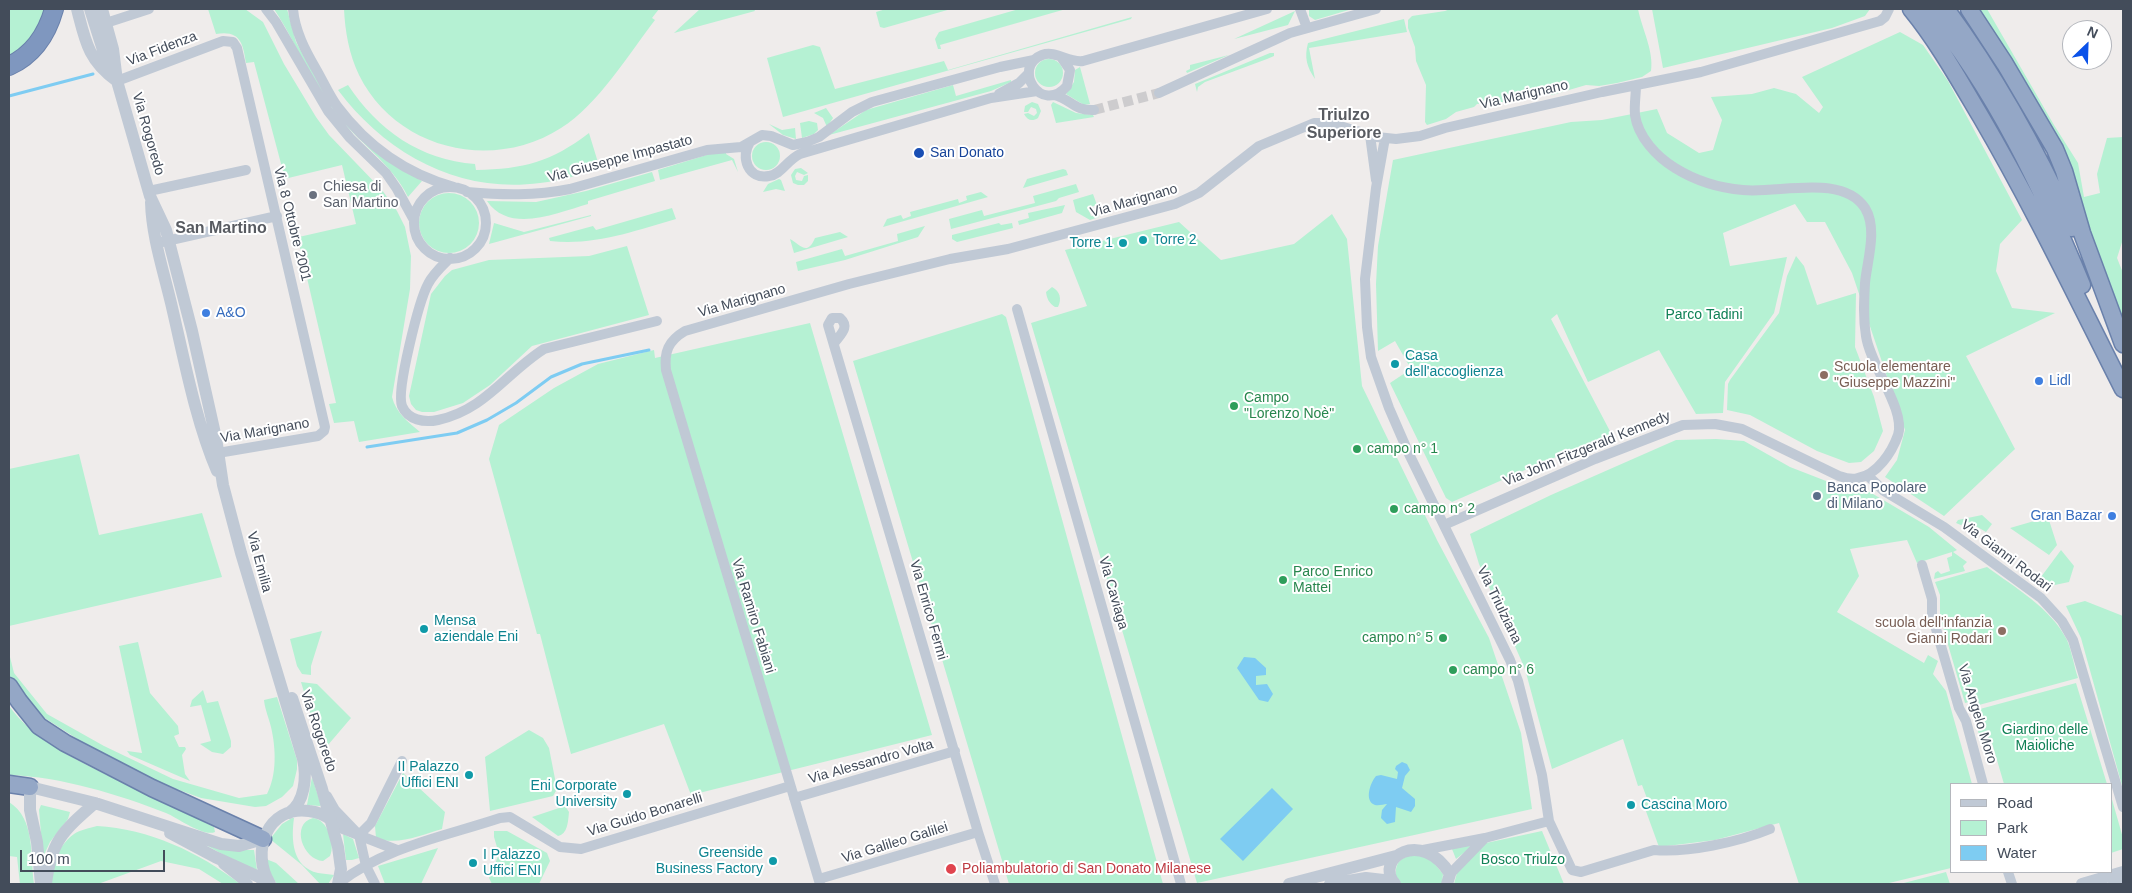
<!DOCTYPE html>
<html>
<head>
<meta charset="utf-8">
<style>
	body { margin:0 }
	#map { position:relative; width:2132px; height:893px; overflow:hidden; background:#efeceb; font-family:Helvetica,sans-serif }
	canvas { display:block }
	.frame { position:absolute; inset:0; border:10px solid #434c5a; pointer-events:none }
	.legend { position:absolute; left:1950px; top:783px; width:162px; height:90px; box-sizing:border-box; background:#fff; border:1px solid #b4b7bd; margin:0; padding:6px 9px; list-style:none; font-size:15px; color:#434c5a }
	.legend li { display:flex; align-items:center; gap:10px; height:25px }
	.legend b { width:25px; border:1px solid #b4b7bd }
	.north { position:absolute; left:2062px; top:20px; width:50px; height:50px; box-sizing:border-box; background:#fff; border:1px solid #b4b7bd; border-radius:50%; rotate:24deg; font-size:14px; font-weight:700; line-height:20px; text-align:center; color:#434c5a }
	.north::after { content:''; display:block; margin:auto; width:18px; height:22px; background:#0b52e9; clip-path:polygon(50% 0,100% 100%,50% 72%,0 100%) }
	.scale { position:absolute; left:20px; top:850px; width:145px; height:22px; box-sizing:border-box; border:2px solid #434c5a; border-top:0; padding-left:6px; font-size:15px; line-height:18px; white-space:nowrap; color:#434c5a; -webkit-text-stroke:4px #fff; paint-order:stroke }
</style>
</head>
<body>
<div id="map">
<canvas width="2132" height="893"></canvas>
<div class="frame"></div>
<ul class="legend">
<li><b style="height:6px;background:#c0c9d5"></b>Road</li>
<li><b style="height:14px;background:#b5f1d3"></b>Park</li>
<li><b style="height:14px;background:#7eccf2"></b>Water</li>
</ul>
<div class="north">N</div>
<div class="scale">100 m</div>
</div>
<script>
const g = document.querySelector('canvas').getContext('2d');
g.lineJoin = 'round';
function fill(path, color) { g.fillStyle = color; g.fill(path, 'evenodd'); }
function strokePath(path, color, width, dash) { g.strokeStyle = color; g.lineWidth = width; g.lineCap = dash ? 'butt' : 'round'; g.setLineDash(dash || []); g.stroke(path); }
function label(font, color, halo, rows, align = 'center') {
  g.font = font + ' Helvetica,sans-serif'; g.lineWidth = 4; g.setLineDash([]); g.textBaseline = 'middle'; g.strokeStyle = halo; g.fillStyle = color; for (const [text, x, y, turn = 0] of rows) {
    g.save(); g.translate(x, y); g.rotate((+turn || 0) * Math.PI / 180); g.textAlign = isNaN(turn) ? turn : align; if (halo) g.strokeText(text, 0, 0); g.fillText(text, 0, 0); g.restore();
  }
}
fill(new Path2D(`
	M9 9H51L37 38 9 62Z
	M208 9H245L263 22 284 64 316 117 329 135 382 190 397 211 405 227 411 256 410 289 392 397C396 413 408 422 420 432L359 442 354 421 334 423 329 404 336 403 298 239H290L356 224 342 165 276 181 284 175 254 62 246 63C243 43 240 30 216 34Z
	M274 9H287L296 42 322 89 386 160 422 181 408 197C391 162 357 142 335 112 310 81 296 42 274 9Z
	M344 9H659L652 18 655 20C628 55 598 105 561 128 493 172 396 150 359 75 349 54 345 31 344 9Z
	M700 9H754L755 11 674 33Z
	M886 9H951L884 28 880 27 876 12Z
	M1019 9H1066L940 45 941 49H938L935 39 939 32Z
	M1309 9H1352L1315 20 1309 16Z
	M1450 9H1638C1642 29 1654 51 1651 71L1642 77 1617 83 1599 86 1586 85 1552 95H1526L1515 101 1477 104 1474 107 1456 112 1446 119 1427 125 1425 122 1426 85 1416 61 1415 47 1408 28V20L1412 16 1445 11Z
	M1652 9H1870L1865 16 1832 28 1663 68Z
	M1976 9H1987L2054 125 2078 163 2084 197 2100 193 2097 174 2107 138 2123 137V239L2117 258 2123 273V319L2093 251 2065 156Z
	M1295 11 1288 25 1234 39Z
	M1132 17 1131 19 783 117 767 58 813 45 820 47 835 89 944 61 948 70Z
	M1404 19 1407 32 1309 48 1315 79C1307 67 1304 58 1308 43Z
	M1900 32 1923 45 1948 81 2022 220 2000 244 1996 271 2012 308 2055 313 1966 356 2015 449 1944 516 1885 477 1897 460 1905 430 1852 273 1825 222H1807L1795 204 1723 233 1730 266 1787 257 1774 313 1725 382 1723 413 1696 414 1659 350 1588 382 1557 314 1551 319 1612 435 1541 463 1452 502 1446 498 1390 383 1411 369 1395 341 1378 351 1376 284 1378 246 1393 160 1571 122 1602 120 1657 109 1667 133 1699 153 1713 150 1722 120 1711 97 1752 94 1774 88 1796 94 1819 113 1823 107 1802 77Z
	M1270 53H1274V56L1267 59 1205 82 1198 87 1197 92 1195 84Z
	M1229 55 1187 73 1186 71 1190 69V65Z
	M1035 73a14 14 0 1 1 28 0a14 14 0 1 1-28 0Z
	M1080 67 1090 104 1084 105 1066 94 1074 82 1075 70Z
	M1011 80V82L991 91 829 135 866 110 953 85 956 96Z
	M348 85C378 130 420 160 475 164L476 170C524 169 551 162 589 133L600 169C580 174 561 181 540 183 459 194 386 154 338 90Z
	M1032 102 1038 104 1041 111 1038 118C1032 122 1027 120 1024 114L1028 113 1034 116 1037 113 1036 109 1031 107 1028 112H1024L1025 106Z
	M1053 102 1076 113 1093 115 1094 117 1056 123 1051 105Z
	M826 108 833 118 827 127 823 118 814 113Z
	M809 121 817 123 818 130 814 134 802 138 800 123Z
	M769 124 782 130 795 128 796 139 783 135Z
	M752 156a14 14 0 1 1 28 0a14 14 0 1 1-28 0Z
	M726 152V154L734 159 738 172 732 160 660 180 658 170 713 153Z
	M801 168 808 173 804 175 797 172 795 176 796 180 802 181 804 176 808 175V181L804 185H798L793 183 791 175 795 169Z
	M1063 169 1066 170 1068 175 1023 188 1027 179Z
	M652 172 655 181 588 201V204C559 212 510 235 487 201L536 202 586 191Z
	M779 179 781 180 785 191 776 189 763 192 768 184Z
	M1076 184 1079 192 1059 198 1056 201 951 229 949 219 982 210 984 216 1035 203 1033 196Z
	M981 192 988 197 883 227 887 219 901 215 903 219 911 216 910 212 958 199 959 203 967 200 966 196Z
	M419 223a30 30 0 1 1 60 0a30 30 0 1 1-60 0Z
	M1093 194 1097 205 1088 208 1091 216 1098 215 1099 217 1090 220 1076 212 1073 200Z
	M1065 205 1062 213 1019 225 1018 221 1029 218 1028 213Z
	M672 208 676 219C634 231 594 246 550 241L549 238 593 226 596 230Z
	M1332 214 1347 239 1362 386 1437 540 1489 638 1521 733 1532 809 1197 883 1031 323 1087 306 1065 250 1179 222 1221 260 1294 244Z
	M591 215V216L489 244 494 223 524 232Z
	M999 223 1001 225 1012 223 1013 228 957 242 952 239V235Z
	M925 226 918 237 845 260 798 271 796 262 842 249 845 256 898 241 897 234Z
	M840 232 848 237 794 253 790 239C800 244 807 257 815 238Z
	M627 246 649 315 532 346 490 385 463 403 434 412H422L416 410 411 404 409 396 431 294 445 276 452 270 489 260 589 256Z
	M1796 256 1804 266 1817 305 1856 293 1855 347 1874 397 1883 431 1874 451 1861 462 1849 463 1817 451 1750 415 1727 410 1728 384 1730 380 1779 313 1787 276Z
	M1052 287C1060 291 1062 299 1058 307H1055C1049 303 1047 299 1046 292Z
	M1002 314 1006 317 1163 884H1009L853 361Z
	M810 323 932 735 691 795 664 724 571 754 540 634H537L489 459 499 425 554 388 598 364 654 350 655 358Z
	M1716 439 1744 441 1790 467 1839 486 1848 494 1868 491 1929 527 1957 550 1953 552 1967 562 1963 566 1965 571 1934 579 1935 573 1938 571 1941 574 1950 571 1947 558 1952 556V552L1917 563 1907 540 1850 549 1859 576 1837 612 1924 663 1928 655 1938 661 1933 674 1946 691 1972 784H1951V868L1885 884H1799L1779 823 1715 840 1659 847 1643 803 1648 801 1642 785 1638 786 1623 739 1552 769 1525 669 1479 564 1470 534 1551 495 1676 440Z
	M79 454 99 535 202 513 222 577 9 626V469Z
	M1982 515 1992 524 1986 532 1967 521 1961 525 1956 523 1958 520Z
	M2048 517 2057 545 2049 555 2010 528Z
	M2061 550 2074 566 2069 582 2050 586 2041 577Z
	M1987 567C2014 587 2051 608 2067 640 2072 652 2074 666 2078 678L1979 705 1978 700 1965 703 1940 617V595L1935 582Z
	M2085 601 2123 616V789L2081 638 2066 606Z
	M322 631 311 666V675L302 674 297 666 290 639Z
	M138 642 150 693 178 726 179 734 174 736 179 747H185L186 749 182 755 185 774 190 781 130 755 127 751 142 753 119 646Z
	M9 653 14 673 47 714 104 746 173 779 239 798 267 794C277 775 276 748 271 727 269 718 265 710 264 700L277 697 297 760V769L293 786 282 797 266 806 255 807 201 798 154 781 90 747 43 717 29 705 9 675Z
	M301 682 317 684 351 718 322 752Z
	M2076 683 2107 784H2004L1992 743 1982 745 1978 731 1983 721 1980 709Z
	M203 690 207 703 218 701 231 741V747L223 754 212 752 200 744 211 741 201 705 190 707 192 700Z
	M9 706C33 738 62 752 97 770 136 790 176 807 214 827L215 832C203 837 178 818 166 813 117 794 62 777 9 775Z
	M529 730 543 738 549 748 557 789 553 796 490 811 485 757Z
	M403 773 445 812 442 829C421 835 398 846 376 838L375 826Z
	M312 777 321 805 320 806 307 805Z
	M2111 796 2123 838V849L2111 853Z
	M9 802C36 819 30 857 34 884H20L17 857 9 856Z
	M41 805 70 812 68 819 50 842 43 857 39 810Z
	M565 806 569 812C568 821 568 834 558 836L532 817Z
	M292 818H294C291 840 292 867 318 873 323 874 329 874 334 875L328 884H320L302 865 270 839 282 824Z
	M313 818C327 819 336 844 330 856L323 861C303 860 290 824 313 818Z
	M97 826C149 829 199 852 240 884H223L199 869 161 861 98 884H52C50 865 58 846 74 834 80 830 90 828 97 826Z
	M494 831H507L547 853 550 861 539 884H492L489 878 499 854 494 837Z
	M1542 831 1564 884H1454L1458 869 1486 843Z
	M343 834 353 839 359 858 352 860H346Z
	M202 843 237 850H254L257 870 246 867Z
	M1475 844 1456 859 1452 849Z
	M438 848 421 884H385L378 866Z
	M1412 854 1430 858 1443 874 1442 884H1402L1396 879C1395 863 1398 860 1412 854Z
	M266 859 276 863 299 884H277L269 872Z
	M1946 872 1950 884H1900Z`), '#b5f1d3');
fill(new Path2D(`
	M1244 657 1255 658 1266 668V675L1256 676V685L1267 684 1273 694 1268 702 1259 700 1237 668Z
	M1402 762 1407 764 1410 770 1405 776 1402 788 1415 799V806L1411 812 1396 807 1395 822 1387 824 1381 818 1382 810 1387 804C1384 804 1379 806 1375 805 1364 801 1370 783 1376 776L1381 775 1397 779 1398 772 1395 769 1396 766Z
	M1272 788 1293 809 1243 861 1220 839Z`), '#7eccf2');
strokePath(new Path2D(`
	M9 96 93 74
	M367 447 457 433 487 420 516 403 551 377 582 364 649 350`), '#7eccf2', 3);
strokePath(new Path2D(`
	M1094 110 1159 93`), '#cdccce', 10, [10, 5]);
const trunk = new Path2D(`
	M1911 9C1938 42 1959 80 1981 117 2033 206 2077 298 2123 389
	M1929 9C1995 90 2042 188 2082 285
	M1946 9C1997 78 2037 151 2072 228
	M1969 9 2005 64 2055 149 2064 171 2082 233 2123 344
	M9 686 19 701 39 726 65 743 152 788 263 839
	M9 784 30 787`);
const motorway = new Path2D(`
	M9 66C33 55 47 34 54 9`);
strokePath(trunk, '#6a81ab', 19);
strokePath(motorway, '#6a81ab', 20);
strokePath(new Path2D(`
	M266 9 276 22 328 111 350 138 386 173 397 189 414 220
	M293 9C295 31 305 50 316 69 323 81 329 95 337 106 367 146 406 174 454 187
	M1300 9 1307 28
	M99 21 106 23 149 9
	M1061 57 1070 70 1067 86C1041 116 1011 67 1042 55 1056 50 1068 63 1083 61L1267 9
	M117 81 223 41 233 42 237 48 325 427 324 431 318 436 212 454
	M1159 93 1290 33 1376 9
	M999 94 1019 83 1029 73
	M1054 95C1071 99 1074 111 1094 110
	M1370 135 1376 180
	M1385 138 1376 188 1365 279 1367 327 1371 357 1389 408 1409 454 1510 660 1518 681 1542 775 1549 821 1572 870 1581 872 1654 850C1687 853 1739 842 1770 829
	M750 142C740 157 748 180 769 176 781 175 787 160 800 154L991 98 1037 91
	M414 223a36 36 0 1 1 72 0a36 36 0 1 1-72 0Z
	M149 191 246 170
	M467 192C502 195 535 196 570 189L707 150 741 147 762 135 771 136 793 145 807 142 819 137 852 112 872 102 1000 67 1034 60
	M162 242 277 216
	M450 258C442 266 433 274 428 284 419 301 396 390 402 406 408 420 424 423 438 420 485 410 506 373 544 349L657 321
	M1017 309 1181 884
	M835 342C841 334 850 327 840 318H832L828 325 978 832 995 884
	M1867 475 1884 491 1944 527 2041 598 2062 621 2073 640 2123 807
	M1444 525 1595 459 1683 425 1715 424 1742 429 1839 476C1845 478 1852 480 1858 478 1877 475 1892 452 1898 435 1906 410 1870 365 1866 336 1863 318 1864 301 1865 283 1867 261 1878 229 1865 208 1842 173 1778 194 1743 190 1718 188 1696 181 1675 168 1657 157 1638 137 1635 115 1634 105 1636 95 1636 85
	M1922 565 1932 599V615L1959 708 1966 721 1983 784
	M327 796 335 810 359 835 366 866 375 884
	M794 798 955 751
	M331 820 343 829 397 850
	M359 835 371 823 402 761
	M1423 850 1485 838 1549 821
	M223 864 248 884
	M2008 872 2012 884
	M1450 874 1484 839
	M819 879 978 832
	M339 883C385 847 446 836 500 818L510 817 560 847 581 849 790 786
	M820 884 666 370C664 352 668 341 685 331L849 284 950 259 1008 249 1175 204 1199 193 1259 146 1314 123H1330L1377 137 1396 139 1420 136 1445 128 1602 92 1701 72 1880 21 1885 17 1889 9`), '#c0c9d5', 10);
strokePath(new Path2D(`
	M77 9C85 40 88 61 117 81
	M90 9 108 66 114 77
	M102 9 113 49 117 81 150 196 166 230 192 331 216 438 223 485 241 553 303 759C307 777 305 802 289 813
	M151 202C152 237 163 269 171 303 184 358 195 419 217 471
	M292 698 322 789 338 847 341 869 338 884
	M170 833 215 857 259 877 267 884
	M41 884 37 842 30 810V787L95 803 221 844 239 846 263 839
	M46 884C51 841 63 831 95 803
	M270 884C250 852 267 805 309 811 318 812 324 814 331 820
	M1289 884 1396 856
	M1330 884 1366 878 1392 881
	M1395 884C1373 858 1422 828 1450 874L1447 884
	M2082 884 2123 872
	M2114 884 2123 881`), '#c0c9d5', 12);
strokePath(trunk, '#94a7c6', 16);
strokePath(motorway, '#7f97bf', 18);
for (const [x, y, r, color] of [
	[919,153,6,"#1a4fb4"],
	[313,195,5,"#6b7280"],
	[1143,240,5,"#0f9aa8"],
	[1123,243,5,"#0f9aa8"],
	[206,313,5,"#3f7fe0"],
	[1395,364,5,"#0f9aa8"],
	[1824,375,5,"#8d6e63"],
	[2039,381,5,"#3f7fe0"],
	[1234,406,5,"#2e9e5b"],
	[1357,449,5,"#2e9e5b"],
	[1817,496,5,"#5c6f8a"],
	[1394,509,5,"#2e9e5b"],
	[2112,516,5,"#3f7fe0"],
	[1283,580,5,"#2e9e5b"],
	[424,629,5,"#0f9aa8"],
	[2002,631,5,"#8d6e63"],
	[1443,638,5,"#2e9e5b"],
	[1453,670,5,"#2e9e5b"],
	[469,775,5,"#0f9aa8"],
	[627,794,5,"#0f9aa8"],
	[1631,805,5,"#0f9aa8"],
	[773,861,5,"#0f9aa8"],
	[473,863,5,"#0f9aa8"],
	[951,869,6,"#e0444e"]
]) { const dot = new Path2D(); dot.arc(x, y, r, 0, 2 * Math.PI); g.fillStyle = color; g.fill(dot); strokePath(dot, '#fff', 2); }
label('14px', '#434c5a', '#fff', [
	["Via Fidenza",162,49,-21],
	["Via Marignano",1524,95,-13],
	["Via Rogoredo",148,134,74],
	["Via Giuseppe Impastato",620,159,-15],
	["Via Marignano",1134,201,-16],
	["Via 8 Ottobre 2001",292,224,76],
	["Via Marignano",742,301,-16],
	["Via Marignano",265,431,-10],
	["Via John Fitzgerald Kennedy",1587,449,-22],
	["Via Gianni Rodari",2006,556,37],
	["Via Emilia",259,562,75],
	["Via Caviaga",1113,593,74],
	["Via Triulziana",1499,605,64],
	["Via Enrico Fermi",928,610,74],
	["Via Ramiro Fabiani",753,616,73],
	["Via Angelo Moro",1977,714,73],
	["Via Rogoredo",318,731,71],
	["Via Alessandro Volta",871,762,-16],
	["Via Guido Bonarelli",645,815,-17],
	["Via Galileo Galilei",895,843,-17]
]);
label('14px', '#164399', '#fff', [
	["San Donato",930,153]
], 'left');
label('14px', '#5b616d', '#fff', [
	["Chiesa di",323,187],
	["San Martino",323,203]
], 'left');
label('14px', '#0d838f', '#fff', [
	["Torre 2",1153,240],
	["Torre 1",1113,243,"right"],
	["Casa",1405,356],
	["dell'accoglienza",1405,372],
	["Mensa",434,621],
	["aziendale Eni",434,637],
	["II Palazzo",459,767,"right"],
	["Uffici ENI",459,783,"right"],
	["Eni Corporate",617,786,"right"],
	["University",617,802,"right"],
	["Cascina Moro",1641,805],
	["Greenside",763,853,"right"],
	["Business Factory",763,869,"right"],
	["I Palazzo",483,855],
	["Uffici ENI",483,871]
], 'left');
label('14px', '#366cbe', '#fff', [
	["A&O",216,313],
	["Lidl",2049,381],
	["Gran Bazar",2102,516,"right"]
], 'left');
label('14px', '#0f8055', '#fff', [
	["Parco Tadini",1704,315],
	["Giardino delle",2045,730],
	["Maioliche",2045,746],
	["Bosco Triulzo",1523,860]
]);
label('14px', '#785e54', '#fff', [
	["Scuola elementare",1834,367],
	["\"Giuseppe Mazzini\"",1834,383],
	["scuola dell'infanzia",1992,623,"right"],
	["Gianni Rodari",1992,639,"right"]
], 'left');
label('14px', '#27864d', '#fff', [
	["Campo",1244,398],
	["\"Lorenzo Noè\"",1244,414],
	["campo n° 1",1367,449],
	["campo n° 2",1404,509],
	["Parco Enrico",1293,572],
	["Mattei",1293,588],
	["campo n° 5",1433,638,"right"],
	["campo n° 6",1463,670]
], 'left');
label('14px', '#4e5e75', '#fff', [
	["Banca Popolare",1827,488],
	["di Milano",1827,504]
], 'left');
label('14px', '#be3a42', '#fff', [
	["Poliambulatorio di San Donato Milanese",962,869]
], 'left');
label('bold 16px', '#585b61', '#fff', [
	["Triulzo",1344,116],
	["Superiore",1344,134],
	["San Martino",221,229]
]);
</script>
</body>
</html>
